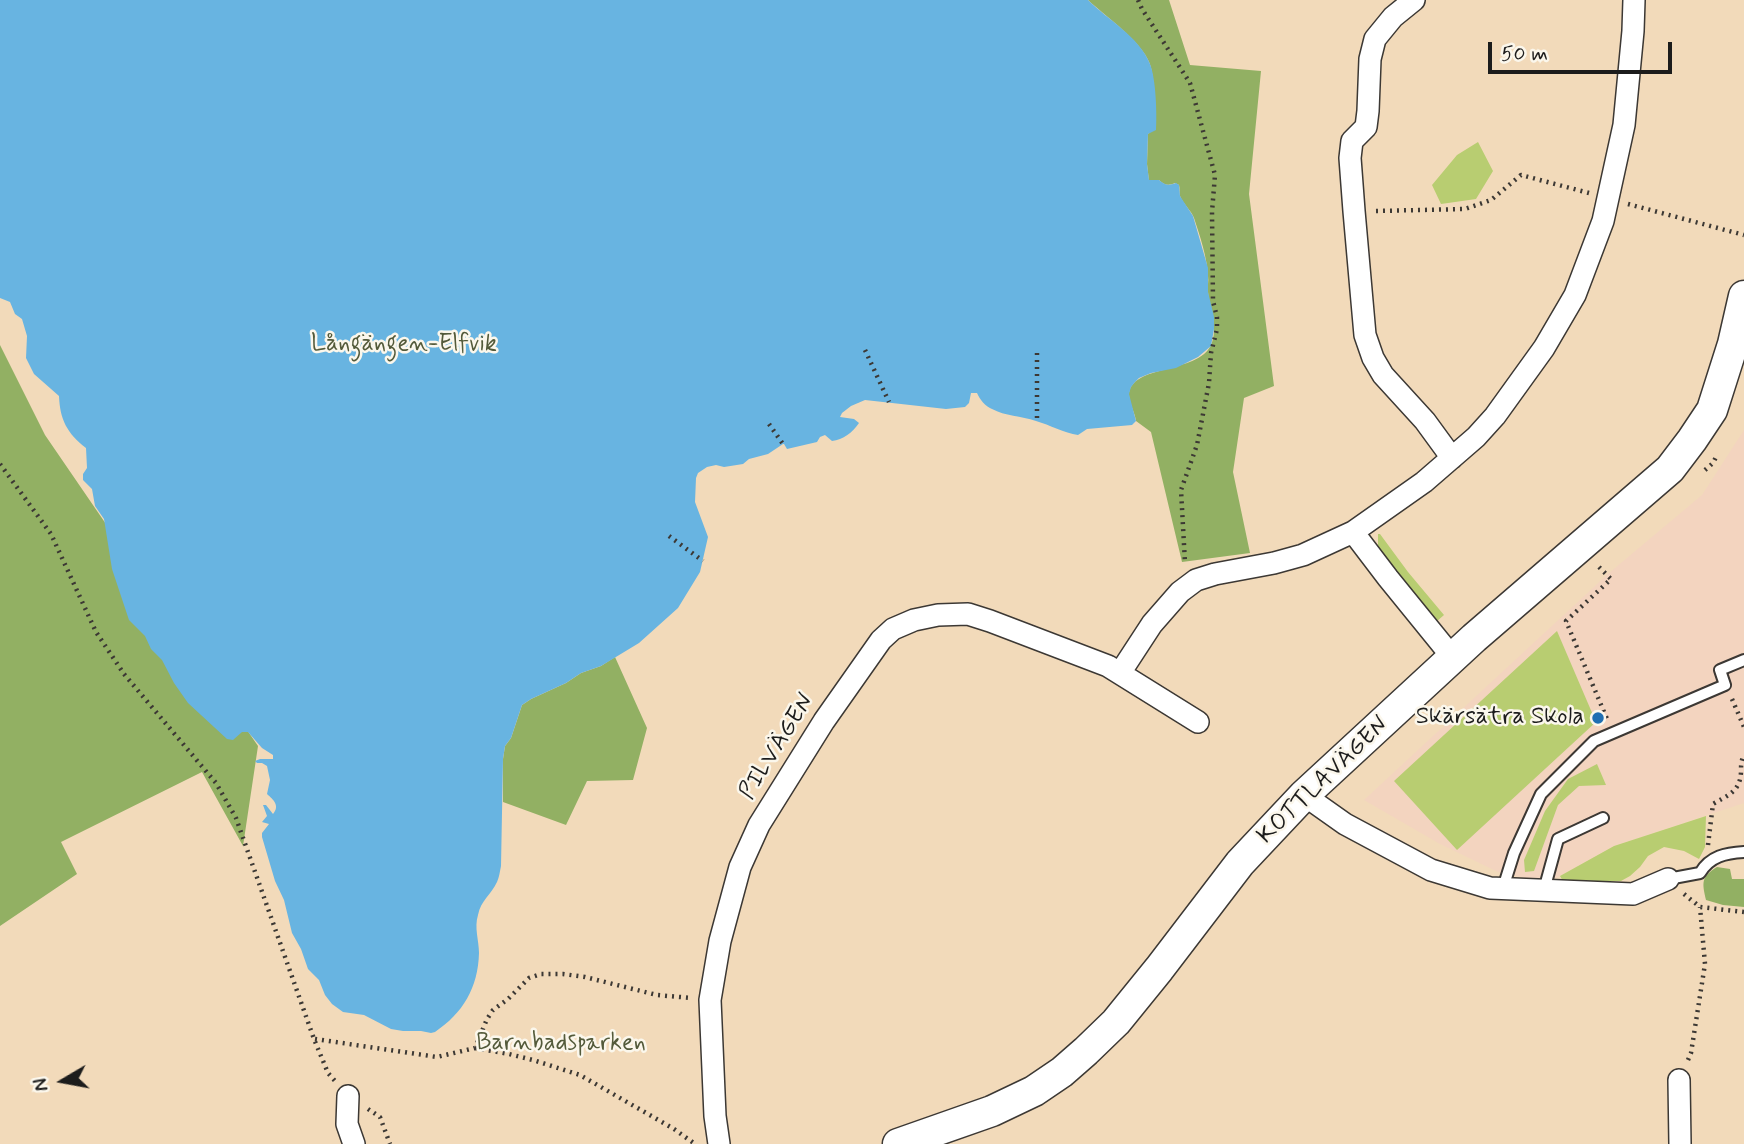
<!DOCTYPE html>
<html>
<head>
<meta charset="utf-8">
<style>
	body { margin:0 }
	#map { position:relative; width:1744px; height:1144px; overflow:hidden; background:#f2daba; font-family:Mynerve,sans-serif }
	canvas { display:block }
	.north { position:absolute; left:28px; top:1046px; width:70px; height:70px; -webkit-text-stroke:5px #fbf7ec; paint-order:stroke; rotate:260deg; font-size:19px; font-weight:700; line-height:28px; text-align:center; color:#1c1c1c }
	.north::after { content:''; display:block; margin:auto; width:24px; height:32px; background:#1c1c1c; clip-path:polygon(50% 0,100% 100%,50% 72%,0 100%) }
	.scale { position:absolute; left:1488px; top:42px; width:184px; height:32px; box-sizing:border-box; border:4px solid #1c1c1c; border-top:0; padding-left:9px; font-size:21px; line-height:24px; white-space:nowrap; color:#1c1c1c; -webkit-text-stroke:5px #fbf7ec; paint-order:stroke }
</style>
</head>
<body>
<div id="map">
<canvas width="1744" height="1144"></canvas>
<div class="north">N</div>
<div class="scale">50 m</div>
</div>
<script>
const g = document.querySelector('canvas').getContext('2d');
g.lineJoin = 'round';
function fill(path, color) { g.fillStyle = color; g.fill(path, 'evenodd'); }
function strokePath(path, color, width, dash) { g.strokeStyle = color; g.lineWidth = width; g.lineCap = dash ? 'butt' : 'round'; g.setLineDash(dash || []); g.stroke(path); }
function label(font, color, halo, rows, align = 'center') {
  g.font = font + ' Mynerve,sans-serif'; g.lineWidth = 5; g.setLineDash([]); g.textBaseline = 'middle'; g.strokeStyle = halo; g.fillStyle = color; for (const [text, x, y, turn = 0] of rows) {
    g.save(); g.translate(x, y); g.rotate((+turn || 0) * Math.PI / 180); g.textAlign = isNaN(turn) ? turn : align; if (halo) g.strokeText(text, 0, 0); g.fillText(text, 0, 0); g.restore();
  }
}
fill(new Path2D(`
	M1744 430V803L1614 846 1547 883 1498 872 1440 844 1364 800 1609 573 1702 495Z`), '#f3d4bf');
fill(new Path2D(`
	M1478 142 1493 171 1476 199 1441 204 1432 185 1457 155Z
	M1378 534H1380L1408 572 1444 615 1436 622 1380 554 1378 546Z
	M1557 631 1596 722 1457 850 1394 781Z
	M1597 764 1606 785 1579 786 1558 805 1534 871 1525 872 1524 860 1545 811 1568 779Z
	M1706 816 1705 847 1699 859 1684 851 1664 847 1648 856 1640 867 1630 876 1621 881H1576L1564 883 1560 876 1614 846Z`), '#b8cd71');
fill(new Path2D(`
	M1088 0H1169L1190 65 1261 71 1249 194 1274 386 1244 398 1233 472 1250 553 1182 562 1151 432 1136 421C1135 412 1129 404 1129 395 1130 364 1198 374 1211 345 1219 328 1209 309 1208 292 1207 287 1209 281 1208 276 1207 257 1200 236 1194 218 1191 210 1183 204 1180 196 1179 192 1180 188 1179 185L1175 183C1168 186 1164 185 1159 180L1149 181 1147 164 1148 134 1156 123C1155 105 1155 86 1151 68 1147 45 1105 16 1088 0Z
	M0 345 45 435 258 746 243 846 202 772 61 842 77 874 0 926Z
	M615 657 647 728 633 780 587 781 566 825 503 802V759L505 746 511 738 522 705 531 699 566 683 581 673 601 666Z
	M1717 867 1730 869 1732 879H1744V907L1723 905 1706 900C1702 882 1701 877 1717 867Z`), '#92b063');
fill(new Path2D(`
	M0 0H1088C1099 11 1111 19 1122 29 1133 38 1145 51 1150 64 1156 79 1157 114 1156 130L1148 134 1147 164 1149 180H1159C1165 185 1168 186 1176 183L1179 185 1180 196 1193 216 1208 268V292L1214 317V329L1211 346 1198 357 1176 368 1151 373 1139 378 1135 382 1131 387 1129 394 1136 421 1132 425 1087 429 1078 435C1064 433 1050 425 1036 421 1021 416 1005 416 992 409 985 406 980 400 977 393H971L969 403 965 407 946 409 865 400 851 406 842 413 840 417 854 419 859 423C853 432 843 440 832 441L825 435 820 437 817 442 787 449 784 444H783L768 454 749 459 743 464 724 467 716 465 707 467 698 473 696 478 695 502 708 537 700 572 678 608 639 643 601 666 581 673 566 683 531 699 522 705 511 738 505 746 503 759 501 866C500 871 499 878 497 882 491 895 481 900 478 915 474 928 479 940 479 953 478 988 463 1013 435 1032L431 1033 421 1031H403L391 1029 364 1015 343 1012 332 1004 325 995 319 980 308 969 301 949 292 933 284 900 275 881 262 837V833L269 824 262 822 267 816 263 805H266L273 814C280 806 274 800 267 794L270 780 267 766 262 763H257L255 761 260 759H273V755L262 748 248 732H242L233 740 227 739 188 703 174 683 162 660 151 649 145 636 129 620 112 569 104 519 95 506 92 489 83 480V474L87 468 86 448C67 433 60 420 59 396L34 374 26 358 27 336 22 319 15 314 10 302 0 298Z`), '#68b4e1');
const lane = new Path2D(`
	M1668 879 1700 873C1710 856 1726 853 1744 852
	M1503 888 1514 853 1541 794 1594 741 1725 685 1720 670 1744 660
	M1544 890 1558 839 1603 818`);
const street = new Path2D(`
	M1414 0 1393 17 1375 39 1370 59 1368 111 1366 127 1352 141 1350 158 1354 211 1365 335 1373 358 1383 375 1425 421 1452 458
	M1353 532 1388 578 1453 658
	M1120 673 1152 624 1180 592 1196 580 1215 574 1274 563 1303 555 1353 532 1424 482 1476 437 1495 416 1544 348 1575 295 1603 221 1624 125 1633 31 1634 0
	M1304 795 1345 824 1431 870 1490 888 1633 894 1668 879
	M1679 1080 1680 1144
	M348 1096 347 1124 354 1144
	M719 1144 715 1116 710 1000 720 941 740 867 759 825 824 721 881 640 893 629 914 620 938 615 968 614 990 621 1108 666 1198 722`);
const secondary = new Path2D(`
	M898 1144 992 1111 1034 1091 1062 1072 1086 1051 1116 1022 1159 969 1240 863 1304 795 1474 638 1670 469 1692 440 1712 410 1733 344 1744 296`);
strokePath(lane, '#3c3834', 14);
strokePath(street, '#3c3834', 24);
strokePath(secondary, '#3c3834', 33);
strokePath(new Path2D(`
	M1138 0 1142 9 1190 83 1215 175 1212 212 1213 301 1217 317V329L1211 353 1209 383 1197 445 1181 490 1185 563
	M1628 204 1744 235
	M1376 211 1465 209 1491 200 1521 175 1589 193
	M865 350 889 402
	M1037 353V421
	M769 424 783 444
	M0 464 51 534 96 632 124 674 216 783 236 818 314 1039 328 1073 335 1081
	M1705 470 1713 463 1717 455
	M669 536 703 561
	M1599 567 1611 579 1566 621 1607 719
	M1732 699 1744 727
	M1708 845 1713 804C1728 795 1740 792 1741 772 1741 765 1741 761 1744 755
	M1684 894 1700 907 1744 912
	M315 1039 437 1057 475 1048 487 1019 493 1010 508 999 529 978 541 974H563L585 977 657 995 691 998
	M475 1048 509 1054 533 1060 580 1075 674 1129 695 1144
	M1688 1060 1691 1053 1705 964 1700 907
	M368 1109 380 1117 390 1144`), '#3c3834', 4.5, [2, 5]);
strokePath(lane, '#fff', 10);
strokePath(street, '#fff', 21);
strokePath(secondary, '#fff', 30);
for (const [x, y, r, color] of [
	[1598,718,7,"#1f6fb2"]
]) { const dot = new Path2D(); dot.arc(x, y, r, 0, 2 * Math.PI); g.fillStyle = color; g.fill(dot); strokePath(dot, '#fbf7ec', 2.5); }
label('24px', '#535a3a', '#fbf7ec', [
	["Långängen-Elfvik",404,345],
	["Barnbadsparken",561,1044]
]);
label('24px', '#1c1c1c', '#fbf7ec', [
	["Skärsätra Skola",1584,718]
], 'right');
label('24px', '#1c1c1c', '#fbf7ec', [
	["PILVÄGEN",778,747,-58],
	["KOTTLAVÄGEN",1324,781,-44]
]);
</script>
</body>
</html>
